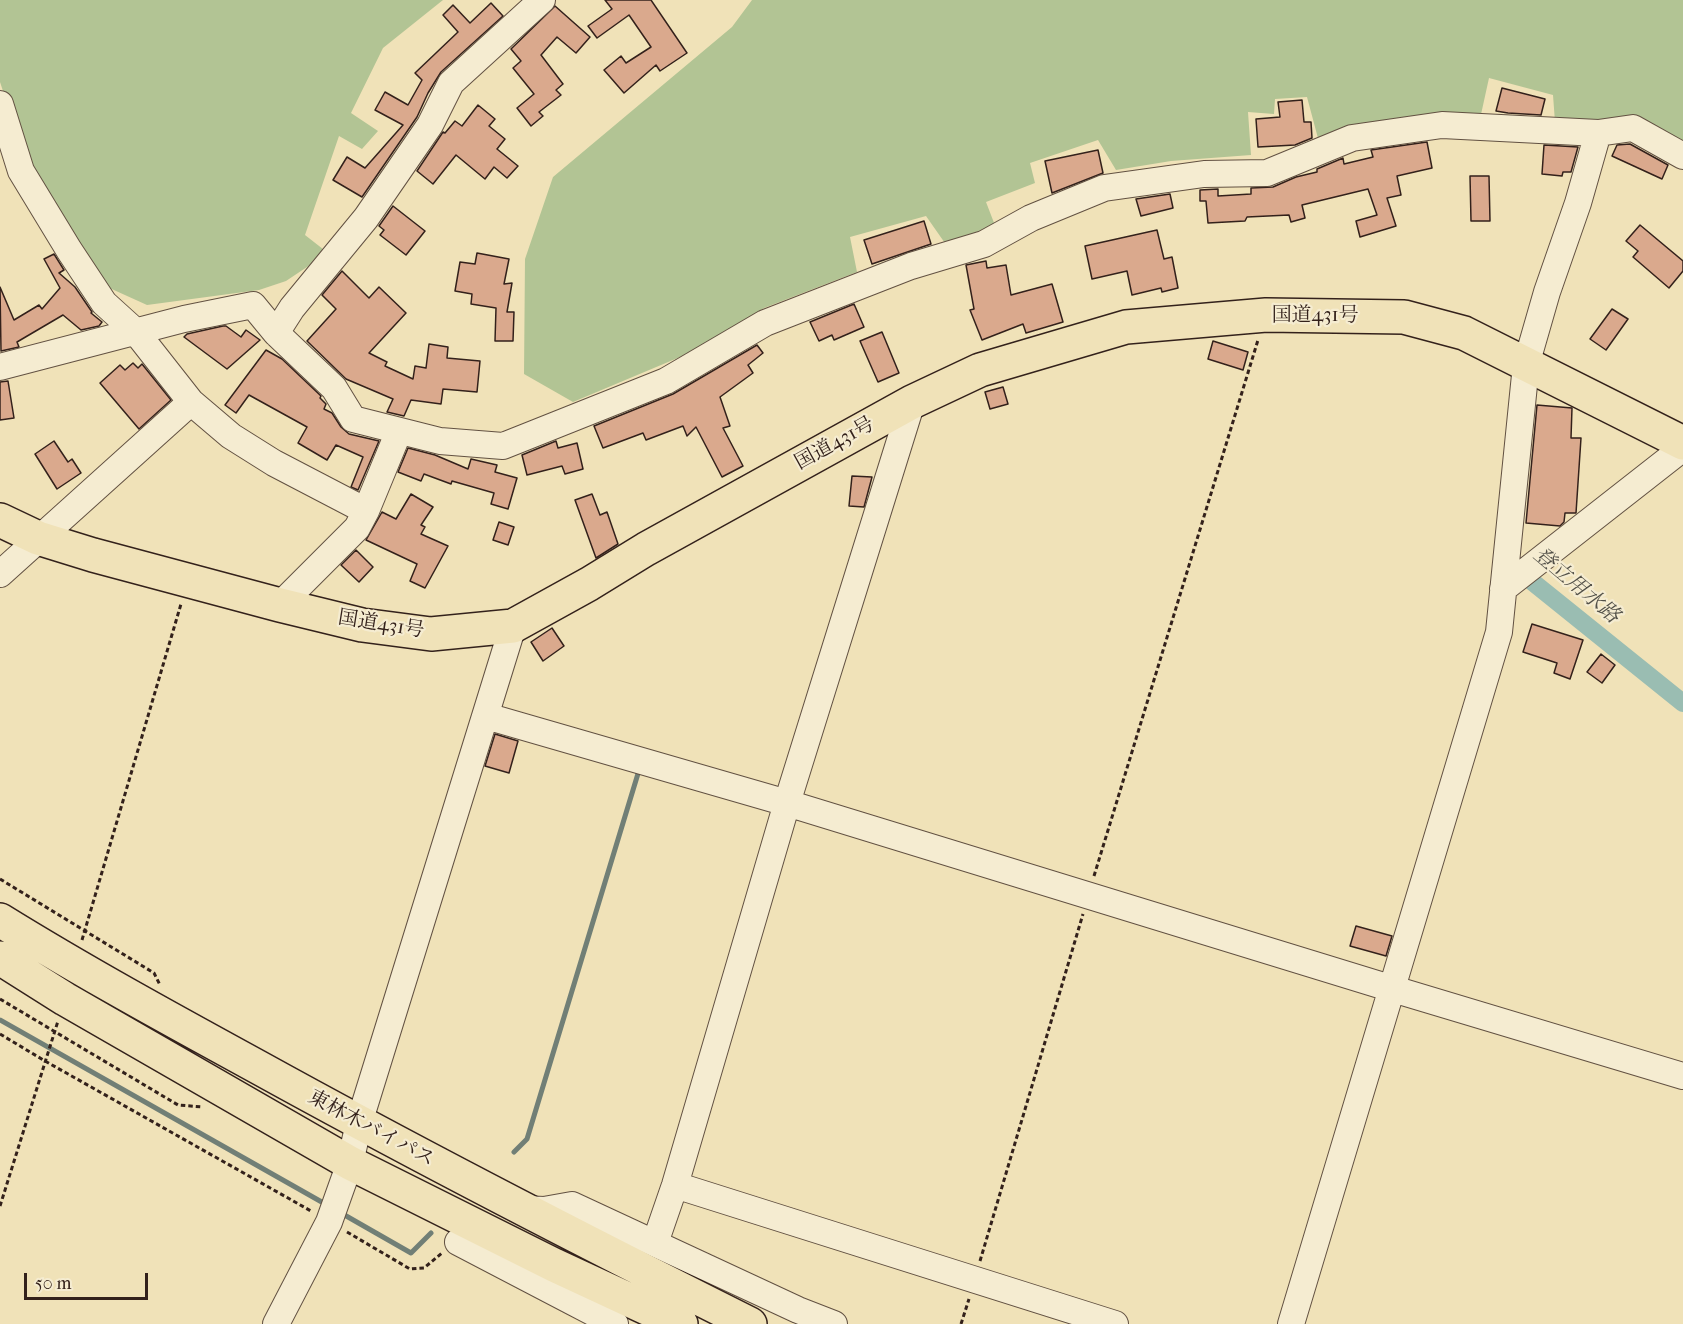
<!DOCTYPE html>
<html>
<head>
<meta charset="utf-8">
<style>
	body { margin:0 }
	#map { position:relative; width:1683px; height:1324px; overflow:hidden; background:#f0e2b8; font-family:"IM FELL French Canon",serif }
	canvas { display:block }
	.scale { position:absolute; left:24px; top:1273px; width:124px; height:27px; box-sizing:border-box; border:3px solid #33211b; border-top:0; padding-left:8px; font-size:18px; line-height:21px; white-space:nowrap; color:#33211b; -webkit-text-stroke:4px #f5ecd1; paint-order:stroke }
</style>
</head>
<body>
<div id="map">
<canvas width="1683" height="1324"></canvas>
<div class="scale">50 m</div>
</div>
<script>
const g = document.querySelector('canvas').getContext('2d');
g.lineJoin = 'round';
function fill(path, color) { g.fillStyle = color; g.fill(path, 'evenodd'); }
function strokePath(path, color, width, dash) { g.strokeStyle = color; g.lineWidth = width; g.lineCap = dash ? 'butt' : 'round'; g.setLineDash(dash || []); g.stroke(path); }
function label(font, color, halo, rows, align = 'center') {
  g.font = font + ' "IM FELL French Canon","Noto Serif JP",serif'; g.lineWidth = 4.5; g.setLineDash([]); g.textBaseline = 'middle'; g.strokeStyle = halo; g.fillStyle = color; for (const [text, x, y, turn = 0] of rows) {
    g.save(); g.translate(x, y); g.rotate((+turn || 0) * Math.PI / 180); g.textAlign = isNaN(turn) ? turn : align; if (halo) g.strokeText(text, 0, 0); g.fillText(text, 0, 0); g.restore();
  }
}
fill(new Path2D(`
	M0 0H443L383 48 351 113 378 131 362 149 339 136 305 235 328 253 286 281 259 290 147 305 105 286 40 203 0 82Z
	M752 0H1683V147L1555 122 1553 95 1489 78 1480 119 1319 142 1307 97 1275 99 1274 114 1248 112 1251 155 1171 161 1116 170 1098 140 1030 163 1035 183 986 202 996 228 947 246 926 216 850 237 857 272 764 308 711 344 573 402 524 374 525 259 553 177 732 27Z`), '#b2c494');
strokePath(new Path2D(`
	M0 1020 327 1205
	M514 1152 527 1139 640 767
	M341 1213 411 1253 431 1233`), '#717f76', 5);
strokePath(new Path2D(`
	M1514 567 1683 703`), '#9abdb2', 18);
const building = new Path2D(`
	M605 0H651L687 53 660 71 656 65 624 93 604 70 621 56 626 63 651 47 629 15 597 38 588 26 612 9Z
	M491 3 503 16 441 72 428 93 417 117 362 197 333 180 347 157 365 168 403 125 375 110 385 92 408 105 422 80 415 73 458 32 443 15 453 5 470 23Z
	M555 6 590 37 576 53 557 37 541 55 563 84 556 90 561 95 539 112 543 116 531 126 517 108 534 94 513 68 521 61 511 49Z
	M1502 88 1545 99 1541 115 1508 113 1496 111Z
	M1302 100 1304 122H1311L1312 138 1295 145 1258 147 1256 119 1280 117 1278 102Z
	M478 105 495 119 489 126 505 139 497 149 518 166 507 178 494 167 485 179 456 155 433 184 417 171 443 132 445 133 455 121 462 126Z
	M1427 142 1432 168 1397 176 1401 195 1387 198 1396 226 1360 237 1356 221 1377 215 1368 189 1302 205 1305 218 1291 222 1289 215 1247 217 1245 221 1208 223 1206 201H1200V190L1218 189V196L1251 194V188L1273 187 1296 177 1317 172V169L1343 158 1344 164 1373 157 1371 150Z
	M1630 144 1668 165 1662 179 1612 156 1617 145Z
	M1544 145 1578 147 1571 172H1563L1562 176 1542 174Z
	M1098 150 1103 173 1052 193 1045 161Z
	M1470 176H1489L1490 221H1471Z
	M1170 194 1173 208 1141 216 1136 199Z
	M393 206 425 231 406 255 380 235 384 230 379 226Z
	M924 221 931 244 872 264 864 240Z
	M1640 225 1683 261V271L1669 288 1633 257 1638 251 1626 241Z
	M1157 230 1164 259 1172 257 1178 288 1162 292 1161 288 1132 295 1127 271 1092 279 1085 246Z
	M477 253 509 259 504 284 512 283 507 312H514L513 341H495L496 308 471 304 472 294 455 291 460 262 475 264Z
	M54 254 64 270 59 273 75 287 92 312 91 313 102 322 99 326 81 330 63 315 17 342 19 347 1 351 0 287 14 320 39 305 42 309 60 288 44 259Z
	M986 261 987 268 1006 265 1011 295 1052 284 1063 322 1026 333 1023 324 982 340 970 310 974 309 966 265Z
	M342 271 369 298 379 287 406 313 369 353 387 362 385 366 413 379 415 366 426 368 429 344 448 347 447 358 480 361 477 392 443 389 441 404 411 400 404 416 387 412 393 399 346 379 307 341 336 309 322 295Z
	M854 304 864 327 834 340 832 335 819 341 810 322Z
	M1612 309 1628 319 1606 350 1590 339Z
	M223 326H226L241 337 246 330 260 340 227 369 184 337 187 334Z
	M882 332 899 373 878 382 860 341Z
	M1213 341 1248 352 1243 370 1208 359Z
	M757 345 763 353 748 365 753 373 720 397 730 426 723 428 743 466 722 477 696 427 687 436 683 426 646 440 643 433 603 448 594 426 673 394Z
	M266 350 282 359 321 396 320 398 326 404 324 409 332 413 341 427 349 434 379 441 358 490 351 487 363 457 336 445 327 460 298 443 307 427 249 395 236 413 225 405Z
	M133 363 138 368 142 364 171 400 139 429 100 383 120 365 125 370Z
	M8 381 14 418 0 420V382Z
	M1003 387 1008 404 990 409 985 392Z
	M1537 405 1572 408 1571 438H1581L1576 513H1565L1564 522 1560 526 1526 523Z
	M54 441 68 462 72 459 81 473 57 489 35 454Z
	M556 441 558 448 577 443 583 469 565 474 562 466 527 475 522 455Z
	M408 448 435 455 468 469 471 459 497 465 495 472 517 478 508 509 491 504 494 493 452 481 451 484 424 474 421 481 398 472Z
	M852 476 872 477 864 507 849 506Z
	M411 494 433 507 421 525 425 527 421 534 448 546 425 588 410 581 417 564 366 540 382 512 396 519Z
	M592 494 600 515 607 512 618 544 596 558 575 500Z
	M499 522 514 527 508 545 493 540Z
	M356 550 373 567 359 582 341 565Z
	M1532 624 1583 640 1570 679 1554 673 1557 663 1523 652Z
	M552 628 564 646 543 661 531 642Z
	M1601 654 1615 665 1602 683 1587 672Z
	M495 734 518 741 509 773 485 766Z
	M1356 926 1392 936 1386 956 1350 946Z`);
fill(building, '#daa98d');
strokePath(building, '#33211b', 1.5);
const minor = new Path2D(`
	M0 104 21 171 69 250 104 303 136 332 191 402 231 436 274 463 366 511 399 431
	M276 333 334 388 353 419 440 441 503 446 666 381 765 323 911 266 984 244 1031 218 1104 188 1204 174 1267 173 1352 138 1442 125 1598 133 1633 128 1683 156
	M0 367 184 319 253 305 276 333 292 308 366 218 430 125 451 83 542 0
	M0 574 191 402
	M1503 589 1683 448
	M280 605 357 528 366 511
	M486 716 787 803 1393 989 1683 1076
	M675 1185 1115 1324
	M524 1209 544 1210 572 1205 798 1310 834 1324
	M458 1242 571 1301
	M655 1243 675 1185 787 803 912 402
	M565 1287 571 1301 615 1324
	M276 1324 329 1222 350 1163 359 1123 513 626
	M1291 1324 1499 632 1526 365 1547 292 1578 203 1598 133`);
const highway = new Path2D(`
	M0 520 38 538 93 555 280 605 362 625 431 634 513 626 589 584 646 549 912 402 980 370 1126 327 1266 315 1404 317 1464 333 1683 443
	M0 920C84 972 170 1019 256 1066 419 1156 584 1241 750 1324
	M0 958 65 999 350 1163 554 1265 681 1324`);
strokePath(minor, '#625142', 28);
strokePath(highway, '#33211b', 36);
strokePath(new Path2D(`
	M1094 876 1258 340
	M0 879 154 973 160 985
	M82 940 181 604
	M0 999 178 1105 203 1107
	M0 1034 45 1061 311 1211
	M0 1206 58 1021
	M347 1232 410 1269 424 1268 442 1253
	M980 1261 1083 914
	M961 1324 969 1299`), '#33211b', 3, [4.5, 3]);
strokePath(minor, '#f5ecd1', 26);
strokePath(highway, '#f0e2b8', 33);
label('20px', '#33211b', '#f5ecd1', [
	["国道431号",1315,316],
	["国道431号",835,444,-29],
	["国道431号",381,625,9],
	["東林木バイパス",371,1129,28]
]);
label('italic 21px', '#525048', '#f5ecd1', [
	["登立用水路",1576,586,40]
]);
</script>
</body>
</html>
